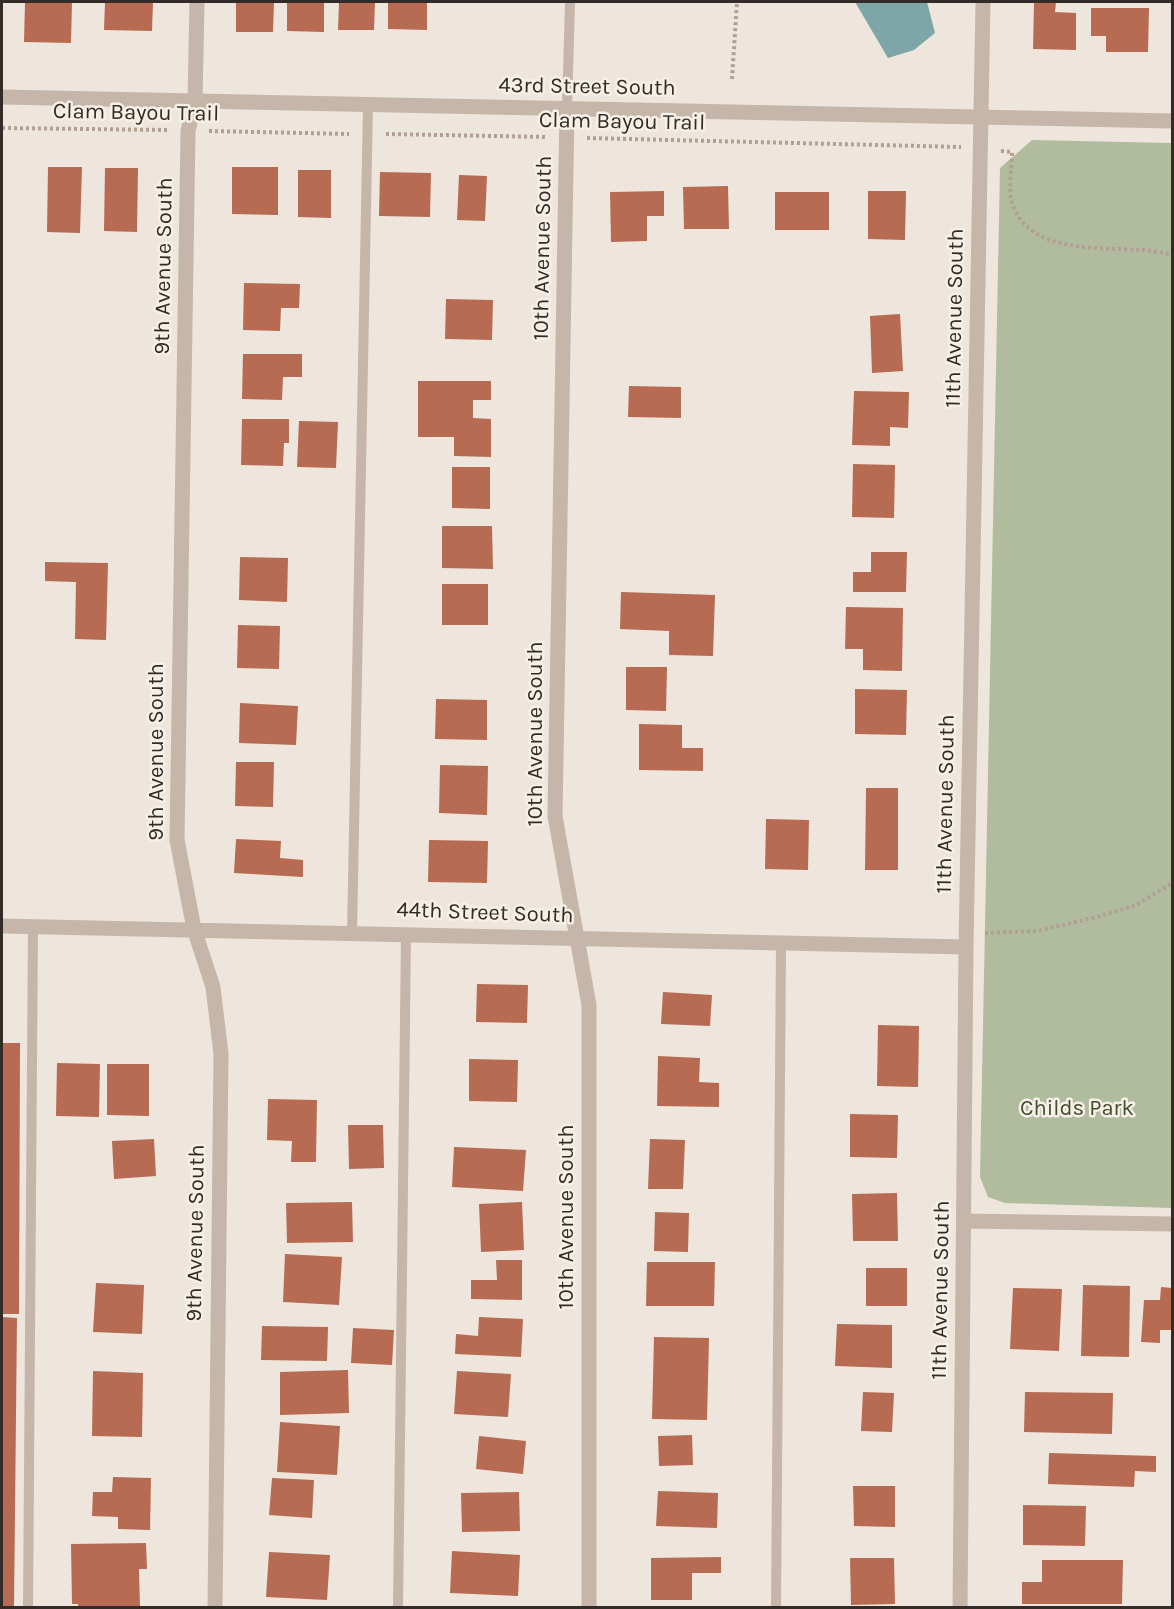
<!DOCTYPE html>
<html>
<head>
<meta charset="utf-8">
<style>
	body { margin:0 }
	#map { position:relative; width:1174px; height:1609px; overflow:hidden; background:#eee6dc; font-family:Karla,sans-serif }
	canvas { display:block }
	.frame { position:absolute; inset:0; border:3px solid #332b28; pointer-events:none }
</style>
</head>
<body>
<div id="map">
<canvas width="1174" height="1609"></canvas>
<div class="frame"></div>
</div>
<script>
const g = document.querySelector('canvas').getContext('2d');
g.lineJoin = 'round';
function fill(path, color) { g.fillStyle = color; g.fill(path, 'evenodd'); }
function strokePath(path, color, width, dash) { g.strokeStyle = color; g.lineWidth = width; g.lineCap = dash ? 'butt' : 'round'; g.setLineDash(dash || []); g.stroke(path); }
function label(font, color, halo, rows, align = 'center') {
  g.font = font + ' Karla,sans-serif'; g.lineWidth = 5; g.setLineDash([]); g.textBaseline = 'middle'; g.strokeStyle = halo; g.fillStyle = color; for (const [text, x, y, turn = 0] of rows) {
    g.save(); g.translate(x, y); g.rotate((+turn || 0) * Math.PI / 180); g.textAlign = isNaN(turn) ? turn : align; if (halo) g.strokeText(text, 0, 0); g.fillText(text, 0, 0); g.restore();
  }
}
fill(new Path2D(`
	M1032 140 1172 143V1208L1005 1203 988 1197 980 1177 1000 168Z`), '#b1bb9e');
fill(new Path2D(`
	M855 2H927L935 33 914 50 888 58Z`), '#7ea5a7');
fill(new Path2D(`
	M25 2H72L71 43 24 42Z
	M105 2H153L152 31 104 30Z
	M236 2H274L273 32H236Z
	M287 2H324V32L287 31Z
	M339 2H375L374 30H338Z
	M388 2H427V30L388 29Z
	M1034 2H1056L1055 12 1076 13V50L1033 49Z
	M1091 8H1149L1148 52H1106V36H1091Z
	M48 167H82L80 233 47 232Z
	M232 167H278V215L232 214Z
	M105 168H138L137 232 104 231Z
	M298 170H331V218L298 217Z
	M380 172 431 173 430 217 379 216Z
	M459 175 487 176 485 221 457 220Z
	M728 186 729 229H684L683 187Z
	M664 191V216H647V241L611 242 610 192Z
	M868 191H906L905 240 868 239Z
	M775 192H829V230H775Z
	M244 283 300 284 299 308H281L280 331 243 330Z
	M446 299 493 300 492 340 445 339Z
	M900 314 903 371 872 373 870 316Z
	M243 354H302V377H283L282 400 242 399Z
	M418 381H491V400H473V418L491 419V457L454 456V437H418Z
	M629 386 681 387V418L628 417Z
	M854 391 909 392 908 428 890 427V446L852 445Z
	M242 419H289V443H284L283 466 241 465Z
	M299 421 338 422 336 468 297 467Z
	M853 464 895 465 894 518 852 517Z
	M452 467H490V509L452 508Z
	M442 526H492L493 569 442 568Z
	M871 552H907L906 592H853V572H871Z
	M240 557 288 558 287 602 239 600Z
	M45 562 108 563 106 640 75 639 76 582 45 581Z
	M442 584H488V625H442Z
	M621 592 715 595 713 656 669 655V631L620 629Z
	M846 607 903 608 902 671 863 670V649H845Z
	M238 625 280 626 279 669 237 668Z
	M626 667H667L666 711 626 710Z
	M855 689 907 690 906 735 855 734Z
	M436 699 487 700V740L435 739Z
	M240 703 298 706 296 745 239 743Z
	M639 724 682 725V748H703V771L639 770Z
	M236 762H274L273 807 235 806Z
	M440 765 488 766 487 815 439 813Z
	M866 788H898V870H865Z
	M766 819 809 820 808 870 765 869Z
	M236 839 281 841 280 858 303 860V877L234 873Z
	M429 840 488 841 487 883 428 882Z
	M477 984 528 985 527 1023 476 1022Z
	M663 992 712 995 710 1026 661 1024Z
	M878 1025 919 1026 918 1087 877 1086Z
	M2 1043H20L19 1314H2Z
	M658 1056 700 1058 699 1082 719 1083V1107L657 1106Z
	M469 1059 518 1060 517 1102 469 1101Z
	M57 1063 100 1064 99 1117 56 1116Z
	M107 1064H149V1116L107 1115Z
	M268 1099 317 1100 316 1162H291L292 1141 267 1140Z
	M850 1114 898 1115 897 1158 850 1157Z
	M348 1125H383L384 1168 349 1169Z
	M154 1139 156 1176 114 1179 112 1141Z
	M650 1139 685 1140 683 1189H648Z
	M454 1147 526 1150 523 1191 452 1187Z
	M897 1193 898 1241H853L852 1194Z
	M352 1202 353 1242 287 1243 286 1203Z
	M522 1202 524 1250 481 1252 479 1204Z
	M655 1212 689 1213 688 1252 654 1251Z
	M285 1254 342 1257 339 1305 283 1302Z
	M496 1260H522V1300L471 1299V1280H497Z
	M647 1262H715L714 1306H646Z
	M866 1268H907V1306H866Z
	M96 1283 144 1285 142 1334 93 1332Z
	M1083 1285 1130 1286 1129 1357 1081 1356Z
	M1161 1287 1172 1288V1330H1160V1343L1141 1342 1144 1300H1160Z
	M1013 1288 1062 1289 1059 1351 1010 1349Z
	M2 1317 17 1318 14 1608H2Z
	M479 1317 523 1319 521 1357 455 1354 456 1334 478 1336Z
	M837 1324 892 1325V1368L835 1366Z
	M262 1326 328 1327 327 1361 261 1360Z
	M353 1328 394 1330 392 1365 351 1363Z
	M654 1337 709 1338 707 1420 652 1419Z
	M348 1370 349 1413 280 1415V1372Z
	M93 1371 143 1373 142 1437 92 1436Z
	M457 1371 511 1374 508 1417 454 1414Z
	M863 1392 894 1393 892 1432 861 1431Z
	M1025 1392 1113 1393 1112 1434 1024 1432Z
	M280 1422 340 1426 337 1475 277 1472Z
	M692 1435 693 1465 659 1466 658 1436Z
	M479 1436 526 1441 523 1474 476 1469Z
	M1049 1453 1156 1456V1472L1135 1471 1134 1487 1048 1484Z
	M113 1477 151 1478 150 1530 118 1529V1517L92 1516 93 1492H112Z
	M272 1478 314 1480 312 1518 269 1515Z
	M853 1486H895V1527L854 1526Z
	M658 1491 718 1493 717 1528 656 1526Z
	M519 1492 520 1531 462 1532 461 1493Z
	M1023 1505 1086 1506 1085 1546 1023 1545Z
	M146 1543 147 1569H139L140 1608H78V1604H72L71 1544Z
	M452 1551 520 1555 518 1596 450 1593Z
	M269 1552 330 1555 327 1600 266 1597Z
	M721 1557V1573H692V1600H651V1558Z
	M850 1558H894L895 1604 851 1605Z
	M1042 1560H1123L1122 1604H1022V1582H1042Z`), '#b66b52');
strokePath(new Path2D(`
	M732 79 737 2
	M2 128 169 130
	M209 131 349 134
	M386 134 547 137
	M587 138 961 147
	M1001 151 1012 152C1012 166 1008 191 1012 203 1029 254 1098 247 1141 250 1151 250 1162 253 1172 255
	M985 933 1037 931 1097 917 1136 905 1172 883`), '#b0a094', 4, [3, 3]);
strokePath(new Path2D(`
	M567 109 570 2
	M352 932 368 105
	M28 1608 33 926
	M398 1608 406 934
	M776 1608 781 943`), '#c5b6a9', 10);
strokePath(new Path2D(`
	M197 2 195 101 188 131 177 840 194 929 213 987 221 1054 215 1608
	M2 97 1172 121
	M567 109 555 816 589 1005V1608
	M2 926 966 947
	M964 1221 1172 1224
	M960 1608 966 947 983 2`), '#c5b6a9', 15);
label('22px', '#332b28', '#f7f0e7', [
	["43rd Street South",587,87,1],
	["Clam Bayou Trail",136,113,1],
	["Clam Bayou Trail",622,122,1],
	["10th Avenue South",543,248,-89],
	["9th Avenue South",164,266,-89],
	["11th Avenue South",955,318,-89],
	["10th Avenue South",536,734,-90],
	["9th Avenue South",157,752,-90],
	["11th Avenue South",946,804,-89],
	["44th Street South",485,913,2],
	["10th Avenue South",567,1217,-90],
	["9th Avenue South",196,1233,-89],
	["11th Avenue South",941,1290,-89]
]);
label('22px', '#424e2f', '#f7f0e7', [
	["Childs Park",1077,1109]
]);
</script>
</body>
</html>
